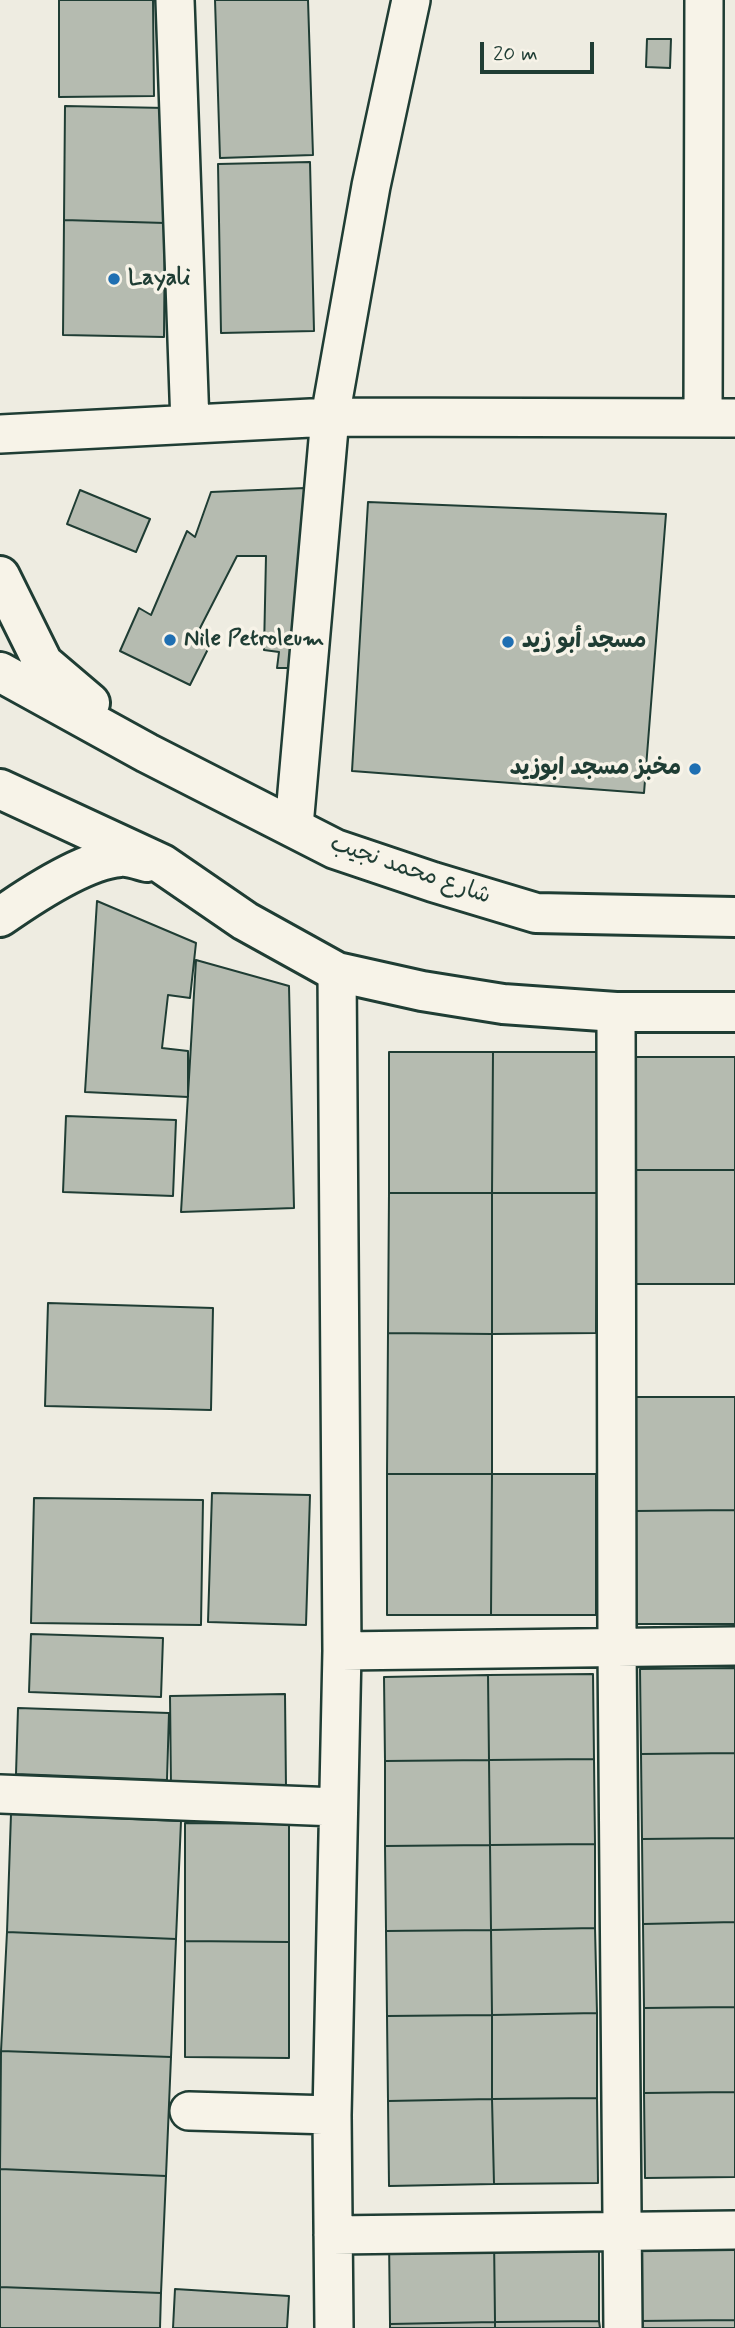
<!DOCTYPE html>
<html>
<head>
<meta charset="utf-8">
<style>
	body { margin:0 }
	#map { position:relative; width:735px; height:2328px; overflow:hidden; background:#eeece1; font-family:Mynerve,sans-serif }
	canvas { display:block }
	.scale { position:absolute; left:480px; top:42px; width:114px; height:32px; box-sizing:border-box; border:4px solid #1f3d34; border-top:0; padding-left:9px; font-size:21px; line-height:24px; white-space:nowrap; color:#1f3d34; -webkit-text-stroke:5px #f7f3e8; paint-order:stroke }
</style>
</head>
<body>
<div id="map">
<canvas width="735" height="2328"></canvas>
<div class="scale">20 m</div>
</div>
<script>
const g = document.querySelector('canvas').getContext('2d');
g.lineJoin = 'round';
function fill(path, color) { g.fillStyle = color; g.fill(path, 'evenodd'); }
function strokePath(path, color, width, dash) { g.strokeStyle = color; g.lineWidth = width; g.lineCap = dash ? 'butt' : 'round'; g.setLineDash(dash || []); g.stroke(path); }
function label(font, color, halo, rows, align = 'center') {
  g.font = font + ' Mynerve,"Playpen Sans Arabic",sans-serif'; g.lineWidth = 7; g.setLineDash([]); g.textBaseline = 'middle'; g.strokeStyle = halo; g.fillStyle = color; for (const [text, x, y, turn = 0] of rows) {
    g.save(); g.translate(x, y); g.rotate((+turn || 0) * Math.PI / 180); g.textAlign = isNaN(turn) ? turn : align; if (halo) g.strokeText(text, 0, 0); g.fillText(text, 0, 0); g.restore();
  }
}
const building = new Path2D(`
	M59 0H153L154 96 59 97Z
	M215 0H308L313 155 220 158Z
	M647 39H671L670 68 646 67Z
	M65 106 166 108 165 223 64 220Z
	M310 162 314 331 221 333 218 164Z
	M64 220 165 223 164 337 63 335Z
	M305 488 306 668H277L279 652 264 650 266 556H237L197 634 211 643 190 685 120 651 139 608 151 615 187 531 195 537 211 492Z
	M80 490 150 519 136 552 67 524Z
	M368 502 666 514 644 793 352 771Z
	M97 901 196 943 190 998 168 995 162 1048 188 1051V1097L85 1092Z
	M196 960 289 986 294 1208 181 1212Z
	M389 1052H493L492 1193H389Z
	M493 1052H598L597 1193H492Z
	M635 1057H735V1170H634Z
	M66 1116 176 1120 173 1196 63 1192Z
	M634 1170H735V1284H635Z
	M389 1193H492V1334L388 1333Z
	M492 1193H597L596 1333 492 1334Z
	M48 1303 213 1308 211 1410 45 1406Z
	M388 1333 492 1334V1474H387Z
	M635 1397H735V1510L635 1511Z
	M387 1474H492L491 1615H387Z
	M492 1474H596V1615H491Z
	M212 1493 310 1495 306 1625 208 1622Z
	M34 1498 203 1500 201 1625 31 1623Z
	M735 1510V1624H635V1511Z
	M31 1634 163 1638 161 1697 29 1692Z
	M735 1668V1753L641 1754 640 1669Z
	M593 1674 594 1759 489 1760 488 1675Z
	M488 1675 489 1760 385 1761 384 1677Z
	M285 1694 286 1789 171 1790 170 1696Z
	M18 1708 169 1713 167 1780 16 1774Z
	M735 1753V1838L642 1839 641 1754Z
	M594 1759 595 1844 490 1845 489 1760Z
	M489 1760 490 1845 385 1846V1761Z
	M11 1814 181 1821 176 1939 7 1932Z
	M185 1823 289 1824V1942L185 1941Z
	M735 1838V1922L643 1924 642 1839Z
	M595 1844V1928L491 1930 490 1845Z
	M490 1845 491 1930 386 1931 385 1846Z
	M735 1922V2007L644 2008 643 1924Z
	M595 1928 597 2013 492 2015 491 1930Z
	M491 1930 492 2015 387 2016 386 1931Z
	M7 1932 176 1939 171 2057 1 2051Z
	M185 1941 289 1942V2058L185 2057Z
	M735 2007V2092L644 2093V2008Z
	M597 2013V2098L492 2099V2015Z
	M492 2015V2099L388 2101 387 2016Z
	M1 2051 171 2057 166 2176 0 2169Z
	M735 2092V2177L645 2178 644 2093Z
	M597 2098 598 2183 494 2184 492 2099Z
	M492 2099 494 2184 389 2186 388 2101Z
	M0 2169 166 2176 161 2293 0 2287Z
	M735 2235V2320L638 2321 637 2237Z
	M599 2236V2321L495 2322 494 2237Z
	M494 2237 495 2322 390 2324 389 2239Z
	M0 2287 161 2293 160 2328H0Z
	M175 2289 289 2296 287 2328H173Z
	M735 2320V2328H638V2321Z
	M599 2321 600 2328H495V2322Z
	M495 2322V2328H390V2324Z`);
fill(building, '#b5bbb0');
strokePath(building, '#1f3d34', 2);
const minor = new Path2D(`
	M175 0 190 424
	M703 418 704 0
	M0 434 330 417 735 418
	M294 826 330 417 371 186 411 0
	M616 1012 617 1647 623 2328
	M342 1651 735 1646
	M0 1794 337 1807
	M189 2111 332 2115
	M333 2235 735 2230
	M334 2328 332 2115 342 1651 337 972`);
const major = new Path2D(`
	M0 576 43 663 90 703
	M0 672 147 753 335 849 433 882 536 913 735 917
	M0 789 162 864 245 921 337 972 422 991 503 1004 616 1012H735
	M0 917C30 896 84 860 120 857 128 856 139 860 147 862`);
strokePath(minor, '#1f3d34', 42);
strokePath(major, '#1f3d34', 44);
strokePath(minor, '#f7f3e8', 37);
strokePath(major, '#f7f3e8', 38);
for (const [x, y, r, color] of [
	[114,279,7,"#1f6fb2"],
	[170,640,7,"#1f6fb2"],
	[508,642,7,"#1f6fb2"],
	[695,769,7,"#1f6fb2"]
]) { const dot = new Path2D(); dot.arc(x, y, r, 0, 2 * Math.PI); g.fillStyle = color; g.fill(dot); strokePath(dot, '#f7f3e8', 2.5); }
label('bold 23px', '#1f3d34', '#f7f3e8', [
	["Layali",128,279],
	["Nile Petroleum",184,640],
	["مسجد أبو زيد",522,642],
	["مخبز مسجد ابوزيد",681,769,"right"]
], 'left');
label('23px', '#1f3d34', '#f7f3e8', [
	["شارع محمد نجيب",410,871,19]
]);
</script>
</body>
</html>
